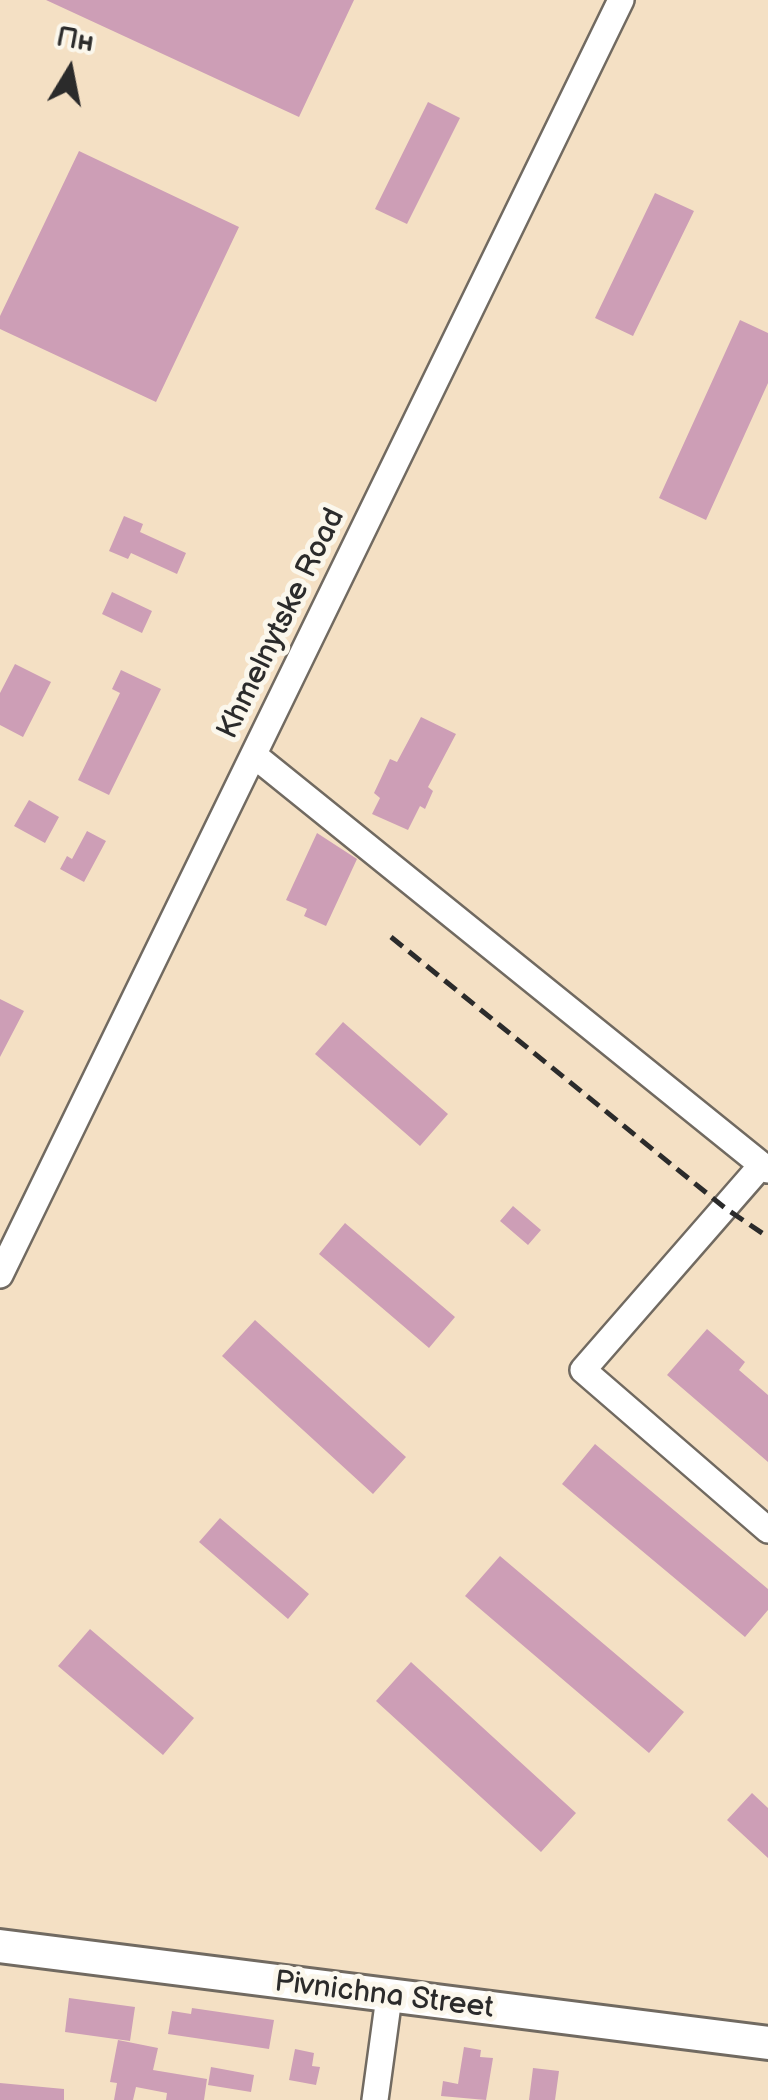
<!DOCTYPE html>
<html>
<head>
<meta charset="utf-8">
<style>
	body { margin:0 }
	#map { position:relative; width:768px; height:2100px; overflow:hidden; background:#f4e0c4; font-family:"Balsamiq Sans",sans-serif }
	canvas { display:block }
	.north { position:absolute; left:20px; top:20px; width:100px; height:100px; -webkit-text-stroke:8px #fbf7ec; paint-order:stroke; rotate:10deg; font-size:28px; font-weight:700; line-height:40px; text-align:center; color:#2b2b2b }
	.north::after { content:''; display:block; margin:auto; width:35px; height:45px; background:#2b2b2b; clip-path:polygon(50% 0,100% 100%,50% 72%,0 100%) }
</style>
</head>
<body>
<div id="map">
<canvas width="768" height="2100"></canvas>
<div class="north">Пн</div>
</div>
<script>
const g = document.querySelector('canvas').getContext('2d');
g.lineJoin = 'round';
function fill(path, color) { g.fillStyle = color; g.fill(path, 'evenodd'); }
function strokePath(path, color, width, dash) { g.strokeStyle = color; g.lineWidth = width; g.lineCap = dash ? 'butt' : 'round'; g.setLineDash(dash || []); g.stroke(path); }
function label(font, color, halo, rows, align = 'center') {
  g.font = font + ' "Balsamiq Sans",sans-serif'; g.lineWidth = 10; g.setLineDash([]); g.textBaseline = 'middle'; g.strokeStyle = halo; g.fillStyle = color; for (const [text, x, y, turn = 0] of rows) {
    g.save(); g.translate(x, y); g.rotate((+turn || 0) * Math.PI / 180); g.textAlign = isNaN(turn) ? turn : align; if (halo) g.strokeText(text, 0, 0); g.fillText(text, 0, 0); g.restore();
  }
}
fill(new Path2D(`
	M46 0H354L299 117Z
	M428 102 460 118 407 224 375 209Z
	M79 151 239 227 156 402 0 329V316Z
	M655 193 694 211 633 336 595 318Z
	M740 320 768 333V383L706 520 659 498Z
	M124 516 143 524 140 532 186 553 177 574 131 553 128 559 109 551Z
	M112 592 152 611 142 633 102 614Z
	M15 664 51 682 23 737 0 725V693Z
	M121 670 161 689 109 795 78 780 120 693 112 689Z
	M421 717 456 734 428 787 433 791 425 809 420 806 408 830 372 814 380 798 374 793 390 759 397 762Z
	M29 800 59 817 45 843 14 826Z
	M87 831 106 841 84 882 60 869 67 856 72 859Z
	M317 833 357 859 326 926 304 916 307 909 286 900Z
	M0 999 24 1011 0 1057Z
	M343 1022 448 1114 420 1146 315 1054Z
	M513 1206 541 1230 528 1245 500 1221Z
	M345 1223 455 1317 429 1348 319 1254Z
	M255 1320 406 1457 373 1494 222 1356Z
	M707 1329 745 1362 739 1370 768 1395V1462L667 1375Z
	M595 1444 768 1589V1610L745 1637 562 1484Z
	M220 1518 309 1594 288 1619 199 1542Z
	M500 1556 684 1712 649 1753 465 1596Z
	M90 1629 194 1718 163 1755 58 1666Z
	M411 1662 576 1813 541 1852 376 1701Z
	M752 1793 768 1808V1858L727 1820Z
	M69 1998 135 2007 130 2041 65 2032Z
	M192 2008 274 2020 269 2049 168 2034 172 2011 191 2014Z
	M118 2040 158 2048 153 2070 207 2079 204 2100H166L167 2093 136 2087 133 2100H114L117 2083 110 2082Z
	M464 2047 481 2050 480 2057 493 2058 486 2100 441 2096 443 2081 458 2084Z
	M295 2049 314 2053 312 2066 320 2067 316 2085 289 2080Z
	M211 2067 254 2075 251 2092 208 2085Z
	M533 2068 559 2071 555 2100H529Z
	M0 2083 64 2089V2100H0Z`), '#cd9eb6');
const minor = new Path2D(`
	M255 756 768 1170
	M760 1167 583 1370 768 1530
	M0 1275 621 0
	M375 2100 389 1997`);
const major = new Path2D(`
	M0 1946 768 2043`);
strokePath(minor, '#716a61', 30);
strokePath(major, '#716a61', 38);
strokePath(minor, '#fff', 25);
strokePath(major, '#fff', 32);
strokePath(new Path2D(`
	M391 937 725 1208 768 1237`), '#2b2b2b', 5, [15, 8]);
label('30px', '#2b2b2b', '#fbf7ec', [
	["Khmelnytske Road",282,624,-64],
	["Pivnichna Street",384,1996,7]
]);
</script>
</body>
</html>
